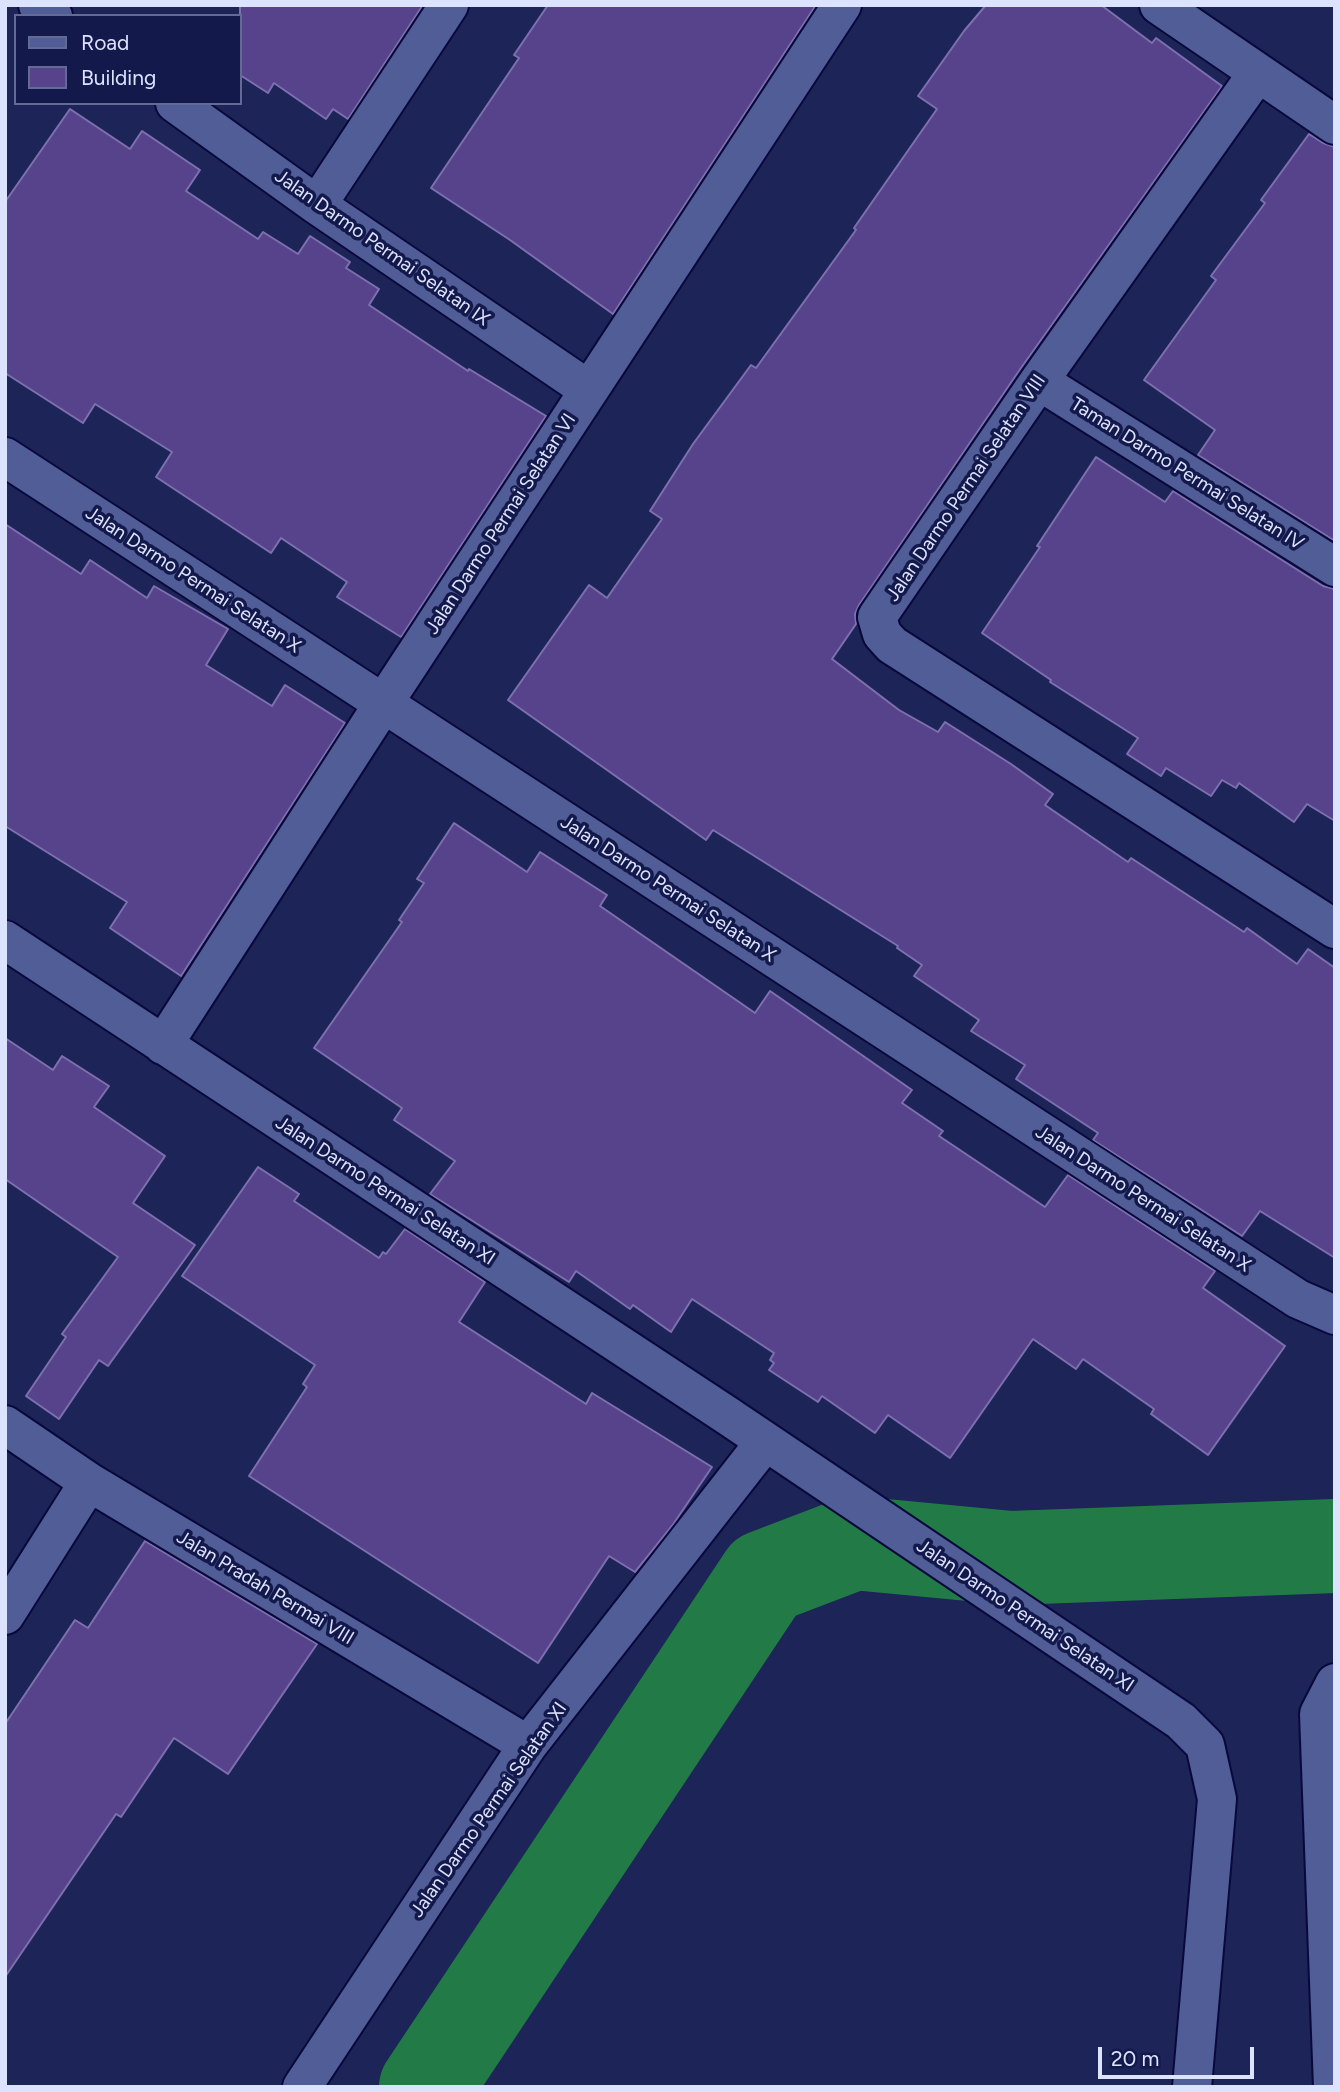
<!DOCTYPE html>
<html>
<head>
<meta charset="utf-8">
<style>
	body { margin:0 }
	#map { position:relative; width:1340px; height:2092px; overflow:hidden; background:#1c2458; font-family:Figtree,sans-serif }
	canvas { display:block }
	.frame { position:absolute; inset:0; border:7px solid #dce3fe; pointer-events:none }
	.legend { position:absolute; left:14px; top:14px; width:228px; height:91px; box-sizing:border-box; background:#14194c; border:2px solid #646a93; margin:0; padding:9px 12px; list-style:none; font-size:21px; color:#dce3fe }
	.legend li { display:flex; align-items:center; gap:14px; height:35px }
	.legend b { width:35px; border:2px solid #646a93 }
	.scale { position:absolute; left:1098px; top:2047px; width:156px; height:32px; box-sizing:border-box; border:4px solid #dce3fe; border-top:0; padding-left:9px; font-size:21px; line-height:24px; white-space:nowrap; color:#dce3fe; -webkit-text-stroke:5px #14194c; paint-order:stroke }
</style>
</head>
<body>
<div id="map">
<canvas width="1340" height="2092"></canvas>
<div class="frame"></div>
<ul class="legend">
<li><b style="height:9px;background:#505d97"></b>Road</li>
<li><b style="height:19px;background:#56438c"></b>Building</li>
</ul>
<div class="scale">20 m</div>
</div>
<script>
const g = document.querySelector('canvas').getContext('2d');
g.lineJoin = 'round';
function strokePath(path, color, width, dash) { g.strokeStyle = color; g.lineWidth = width; g.lineCap = dash ? 'butt' : 'round'; g.setLineDash(dash || []); g.stroke(path); }
function fill(path, color) { g.fillStyle = color; g.fill(path, 'evenodd'); }
function label(font, color, halo, rows, align = 'center') {
  g.font = font + ' Figtree,sans-serif'; g.lineWidth = 7; g.setLineDash([]); g.textBaseline = 'middle'; g.strokeStyle = halo; g.fillStyle = color; for (const [text, x, y, turn = 0] of rows) {
    g.save(); g.translate(x, y); g.rotate((+turn || 0) * Math.PI / 180); g.textAlign = isNaN(turn) ? turn : align; if (halo) g.strokeText(text, 0, 0); g.fillText(text, 0, 0); g.restore();
  }
}
strokePath(new Path2D(`
	M426 2087 765 1577 854 1543 1011 1558 1335 1546`), '#227b47', 94);
const building = new Path2D(`
	M240 5H423L348 119 333 109 326 119 274 83 268 93 240 75Z
	M548 5H816L613 314 510 240 431 188 519 58 514 55Z
	M986 5H1101L1152 43 1156 38 1222 86 1021 368 859 605 855 614 856 624 832 659 899 710 938 732 945 722 1011 764 1053 794 1045 805 1128 862 1131 858 1244 932 1247 928 1297 964 1308 949 1335 968V1258L1260 1211 1242 1236 1093 1140 1098 1133 1016 1079 1025 1065 971 1031 979 1020 914 976 922 965 897 948 898 946 713 830 706 840 508 700 589 585 607 598 662 519 650 511 693 444 751 365 756 368 856 230 854 228 937 109 918 96 964 31Z
	M70 109 130 149 142 131 200 170 186 191 258 239 263 232 298 254 310 236 350 262 346 268 379 289 369 305 468 371 469 369 546 416 401 637 337 597 347 582 281 538 271 553 156 477 172 452 95 404 83 423 5 373V202Z
	M1309 134 1323 143 1335 147V541L1198 455 1215 430 1144 380 1216 280 1211 276 1265 203 1261 200Z
	M1096 457 1165 502 1173 491 1323 586 1335 589V821L1307 804 1294 822 1239 783 1236 788 1222 780 1211 796 1166 768 1161 776 1127 754 1138 738 1050 682 1051 680 982 633 1040 547 1037 546Z
	M5 524 81 574 90 560 147 598 154 586 228 629 206 665 272 706 285 685 345 723 181 976 110 928 127 902 5 826Z
	M454 823 527 872 540 852 607 895 600 906 755 1013 770 991 912 1090 902 1103 943 1131 939 1136 1045 1207 1068 1175 1215 1271 1203 1288 1285 1346 1208 1455 1151 1414 1154 1409 1083 1359 1076 1369 1033 1339 950 1458 888 1415 875 1433 822 1396 818 1402 769 1370 774 1363 770 1360 774 1353 692 1299 671 1332 633 1305 630 1309 576 1271 569 1282 430 1194 455 1161 394 1120 402 1108 314 1048 402 922 399 920 424 883 417 879Z
	M5 1038 53 1070 62 1056 109 1086 94 1107 165 1156 133 1203 195 1245 108 1366 99 1360 59 1419 26 1396 66 1337 62 1334 118 1257 5 1179Z
	M258 1167 299 1194 294 1201 379 1258 383 1252 386 1254 405 1229 485 1282 459 1322 586 1404 592 1393 712 1467 672 1526 635 1572 609 1556 538 1663 249 1476 307 1387 303 1384 315 1365 182 1276Z
	M145 1541 317 1644 228 1774 174 1738 121 1817 116 1814 5 1977V1724L75 1620 88 1628Z`);
fill(building, '#56438c');
strokePath(building, '#7e70ae', 2);
const minor = new Path2D(`
	M38 5 53 16
	M1159 5 1335 125
	M1257 74 1039 381 877 617 882 634 892 645 1335 929
	M175 103 317 205 589 390
	M317 205 449 5
	M1039 381 1335 567
	M5 457 1298 1299 1335 1315
	M5 940 725 1414 1181 1721 1205 1745 1217 1799 1192 2087
	M163 1045 383 704 842 5
	M5 1425 89 1482 528 1745
	M5 1615 89 1482
	M302 2087 528 1745 765 1442
	M1333 2087 1319 1714 1335 1683`);
strokePath(minor, '#09083b', 42);
strokePath(minor, '#505d97', 38);
label('19px', '#dce3fe', '#14194c', [
	["Jalan Darmo Permai Selatan IX",382,248,35],
	["Taman Darmo Permai Selatan IV",1187,474,32],
	["Jalan Darmo Permai Selatan VIII",966,488,-56],
	["Jalan Darmo Permai Selatan VI",501,524,-57],
	["Jalan Darmo Permai Selatan X",193,580,33],
	["Jalan Darmo Permai Selatan X",668,889,33],
	["Jalan Darmo Permai Selatan XI",385,1191,33],
	["Jalan Darmo Permai Selatan X",1143,1199,33],
	["Jalan Pradah Permai VIII",265,1588,31],
	["Jalan Darmo Permai Selatan XI",1025,1616,34],
	["Jalan Darmo Permai Selatan XI",489,1810,-55]
]);
</script>
</body>
</html>
